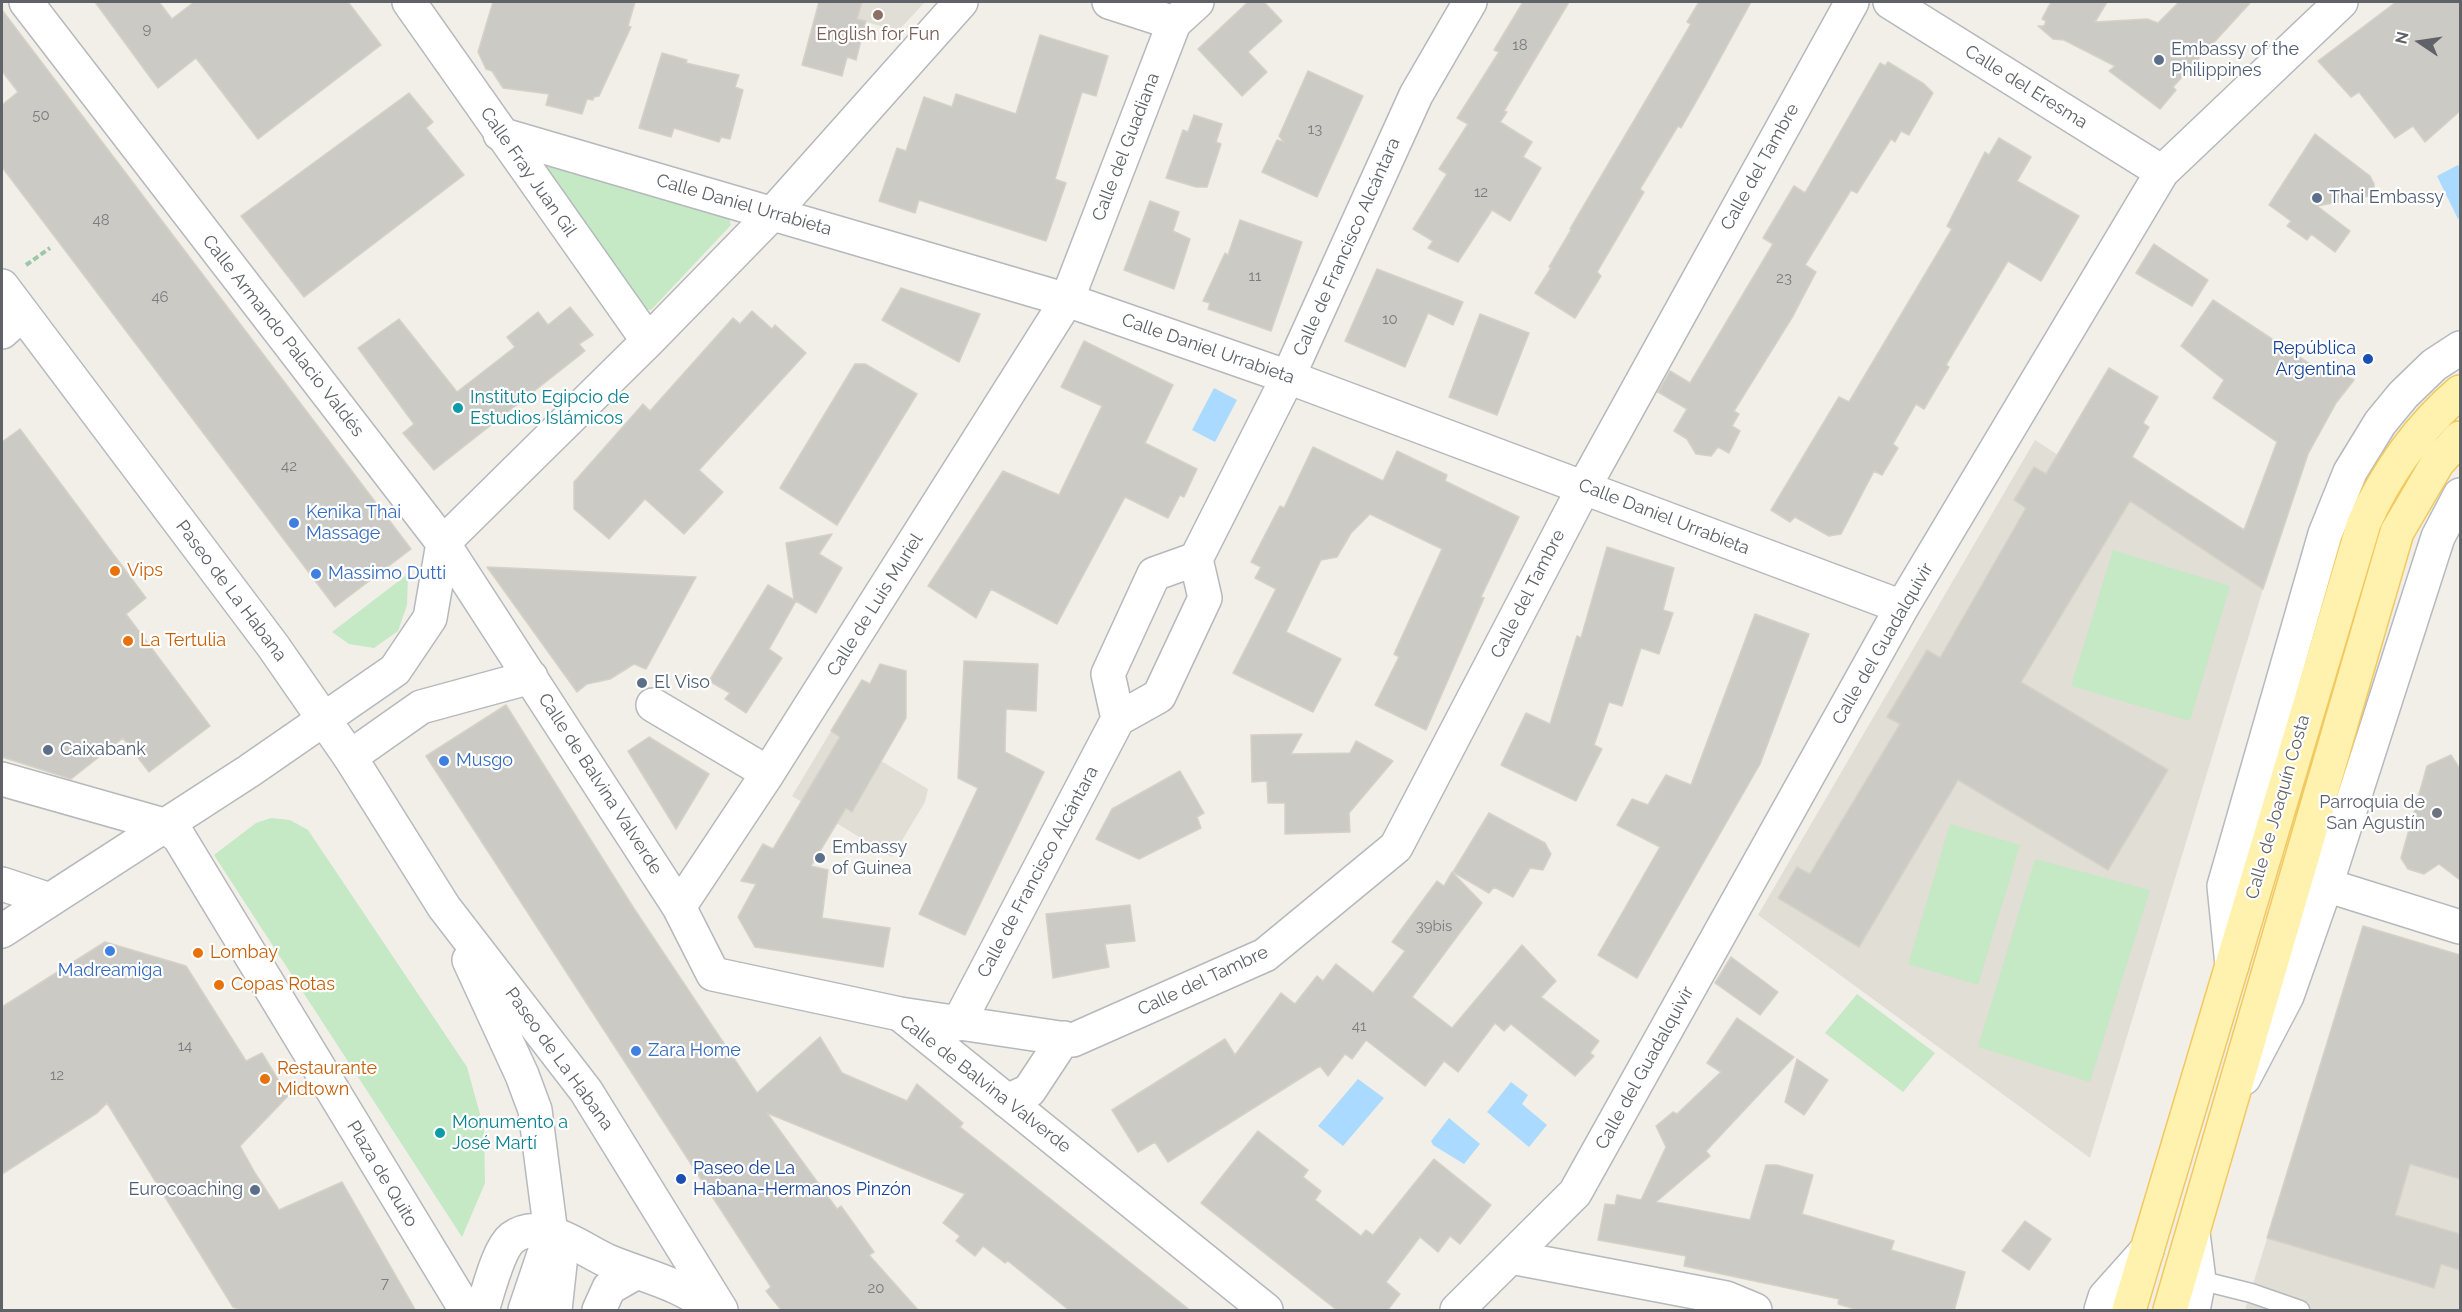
<!DOCTYPE html>
<html>
<head>
<meta charset="utf-8">
<style>
	body { margin:0 }
	#map { position:relative; width:2462px; height:1312px; overflow:hidden; background:#f1efe8; font-family:Raleway,sans-serif }
	canvas { display:block }
	.frame { position:absolute; inset:0; border:3px solid #5f6368; pointer-events:none }
	.north { position:absolute; left:2390px; top:12px; width:60px; height:60px; -webkit-text-stroke:4px #fff; paint-order:stroke; rotate:283deg; font-size:16px; font-weight:700; line-height:24px; text-align:center; color:#5f6368 }
	.north::after { content:''; display:block; margin:auto; width:21px; height:27px; background:#5f6368; clip-path:polygon(50% 0,100% 100%,50% 72%,0 100%) }
</style>
</head>
<body>
<div id="map">
<canvas width="2462" height="1312"></canvas>
<div class="frame"></div>
<div class="north">N</div>
</div>
<script>
const g = document.querySelector('canvas').getContext('2d');
g.lineJoin = 'round';
function fill(path, color) { g.fillStyle = color; g.fill(path, 'evenodd'); }
function strokePath(path, color, width, dash) { g.strokeStyle = color; g.lineWidth = width; g.lineCap = dash ? 'butt' : 'round'; g.setLineDash(dash || []); g.stroke(path); }
function label(font, color, halo, rows, align = 'center') {
  g.font = font + ' Raleway,sans-serif'; g.lineWidth = 4.5; g.setLineDash([]); g.textBaseline = 'middle'; g.strokeStyle = halo; g.fillStyle = color; for (const [text, x, y, turn = 0] of rows) {
    g.save(); g.translate(x, y); g.rotate((+turn || 0) * Math.PI / 180); g.textAlign = isNaN(turn) ? turn : align; if (halo) g.strokeText(text, 0, 0); g.fillText(text, 0, 0); g.restore();
  }
}
fill(new Path2D(`
	M819 2H925L898 31 842 15 817 11Z
	M2035 440 2263 589 2090 1158 1758 915Z
	M831 731 928 789 925 802 892 857 792 796Z
	M2363 926 2460 955V1310H2245Z`), '#e1ded6');
fill(new Path2D(`
	M551 162 728 214 731 225 651 310 641 309 539 166Z
	M2113 550 2230 586 2190 721 2071 686Z
	M408 574 407 605 398 631 374 648 349 644 332 632Z
	M271 818 290 820 308 830 467 1067 484 1129 485 1183 462 1237 214 855 256 823Z
	M1950 824 2020 845 1978 985 1908 964Z
	M2035 859 2150 890 2090 1082 1978 1047Z
	M1857 994 1935 1053 1903 1092 1825 1033Z`), '#c5e8c5');
fill(new Path2D(`
	M2458 165 2460 170V217L2458 219 2437 176Z
	M1214 388 1237 400 1215 442 1192 430Z
	M1358 1079 1384 1098 1343 1146 1318 1126Z
	M1511 1082 1528 1095 1522 1104 1547 1125 1529 1147 1487 1112Z
	M1449 1118 1480 1144 1464 1164 1433 1145 1431 1141Z`), '#aadaff');
const building = new Path2D(`
	M95 2H159L172 19 194 2H348L381 45 258 139 196 58 158 88Z
	M493 2H635L628 26 631 27 599 96 594 97 593 100 587 99 582 114 546 105 549 94 503 88 492 71 486 69 478 52Z
	M819 2H862L857 19 866 21 856 60 847 57 842 76 802 65Z
	M1248 2H1264L1282 21 1248 52 1267 72 1242 96 1198 49Z
	M1523 2H1569L1504 111 1507 112 1500 122 1532 142 1523 157 1541 168 1510 221 1492 210 1458 262 1428 248 1433 241 1413 229 1447 174 1439 169 1468 124 1457 118 1499 52 1494 50Z
	M1699 2H1751L1705 86 1681 128 1678 126 1640 189 1644 192 1597 272 1601 276 1575 318 1535 293 1551 268 1549 267 1571 230 1570 229 1691 24 1687 22Z
	M2051 2H2107L2095 22 2147 19 2158 23 2179 2H2251L2173 87 2176 90 2160 109 2109 71 2115 66 2064 40 2053 39 2038 26H2044L2046 21 2042 19Z
	M2396 2H2460V111L2425 142 2413 126 2395 138 2359 92 2351 97 2318 61Z
	M2 10 411 549 335 607 2 167V105L18 92 2 71Z
	M1040 35 1108 56 1096 96 1082 92 1055 179 1066 183 1046 241 919 200 915 213 879 201 897 148 906 151 924 97 952 107 956 94 1016 114Z
	M662 53 687 60 686 63 739 75 735 87 743 90 730 139 721 137 719 142 674 128 671 137 639 128Z
	M1888 62 1924 84 1933 93 1909 135 1901 131 1895 142 1891 139 1857 193 1851 190 1805 265 1816 272 1793 316 1734 411 1739 414 1732 426 1740 431 1729 453 1718 447 1711 456 1696 454 1687 439 1674 431 1687 409 1658 392 1670 371 1690 383 1773 244 1763 238 1794 186 1805 193 1880 63 1885 66Z
	M1308 71 1363 96 1317 197 1262 172 1277 140 1284 142 1279 136Z
	M409 93 433 122 426 128 464 175 304 297 241 216Z
	M1194 115 1222 124 1216 142 1221 144 1207 187H1196L1166 178 1183 130 1188 132Z
	M2315 134 2370 176 2374 184V195L2317 206 2350 231 2335 252 2311 234 2307 240 2287 226 2291 221 2269 205Z
	M1999 138 2031 157 2017 181 2079 216 2041 281 2008 261 1946 365 1949 367 1924 409 1916 404 1893 444 1898 448 1882 475 1874 471 1841 534 1829 536 1795 517 1790 522 1771 510 1839 397 1849 402 1952 229 1947 226 1985 152 1989 155Z
	M1150 201 1179 212 1173 231 1190 239 1174 289 1124 270Z
	M1240 220 1302 242 1271 331 1208 309 1210 303 1203 301 1225 253 1228 255Z
	M2154 244 2208 280 2192 306 2136 273Z
	M1377 269 1463 302 1453 325 1428 313 1405 367 1345 341Z
	M901 288 980 314 959 362 882 320Z
	M2213 300 2322 372 2328 364 2354 380 2336 403 2308 454 2263 589 2130 501 2021 682 2168 770 2108 870 1958 780 1859 947 1778 898 1797 867 1810 874 1900 724 1887 717 1927 650 1940 658 2026 508 2014 500 2034 467 2046 474 2109 368 2158 397 2143 423 2149 427 2132 457 2244 530 2277 442 2213 398 2224 380 2181 346Z
	M570 307 593 335 579 344 585 351 434 470 403 433 414 424 358 348 399 319 457 392 515 347 507 337 538 312 548 325Z
	M752 311 772 329 775 325 806 353 699 470 723 492 684 534 645 499 609 539 574 509V482L643 404 650 411 733 318 740 324Z
	M1480 314 1529 333 1497 415 1449 397Z
	M1084 341 1173 385 1145 443 1197 469 1184 497 1180 495 1168 518 1125 497 1057 624 991 589 976 618 928 586 1003 471 1059 495 1102 406 1061 387Z
	M855 364H865L917 394 837 525 780 488Z
	M20 429 146 598 126 614 210 726 149 772 123 738 71 779 2 757V442Z
	M1313 447 1383 481 1397 451 1447 475 1445 481 1519 517 1481 597 1484 598 1426 730 1375 705 1399 657 1394 654 1442 549 1370 514 1351 533 1337 557 1321 560 1286 632 1341 659 1313 712 1233 673 1276 589 1255 578 1261 567 1251 562 1280 506 1284 508Z
	M832 534 819 554 842 568 816 613 796 601 769 649 782 658 746 713 725 699 730 693 709 681 768 585 794 600 786 543Z
	M1607 547 1674 568 1663 610 1673 613 1659 654 1641 648 1622 706 1609 702 1594 745 1602 749 1576 801 1501 765 1526 713 1550 724 1577 636 1581 638Z
	M487 567 553 570 696 577 646 669 634 664 610 679 587 684 577 692Z
	M1755 614 1809 634 1760 764 1637 978 1598 955 1660 847 1617 825 1632 799 1648 805 1666 775 1691 785Z
	M964 661 1038 664 1036 711 1006 709 1005 752 1044 772 965 935 919 914 978 788 958 778Z
	M880 664 906 671V718L852 812 846 808 811 866 828 870 822 918 890 928 883 967 755 947 738 917 756 884 741 881 763 844 773 849 840 737 831 731 862 680 870 684Z
	M506 705 633 907 757 1093 820 1037 842 1073 907 1101 917 1084 963 1123 960 1127 1191 1311H1070L1008 1261 1005 1263 983 1246 975 1256 956 1241 960 1236 943 1223 965 1194 767 1113 837 1209 841 1206 874 1252 869 1255 919 1311H782L766 1291 771 1287 426 756Z
	M1302 734 1291 754 1350 753 1356 741 1393 761 1349 813 1350 832 1285 834V803H1268L1267 781 1252 782 1251 735Z
	M649 737 709 774 676 829 628 751Z
	M2451 755 2460 769V880L2439 864 2424 874 2408 869 2401 858 2427 766Z
	M1180 771 1204 813 1197 817 1201 828 1139 859 1096 839 1112 809Z
	M1489 813 1545 843 1551 854 1543 870 1530 868 1513 897 1494 887 1489 893 1453 872Z
	M1452 872 1482 903 1412 997 1452 1028 1522 945 1556 981 1541 997 1599 1041 1590 1053 1594 1056 1575 1076 1511 1024 1504 1031 1495 1023 1458 1072 1444 1061 1425 1086 1366 1040 1352 1059 1345 1054 1328 1076 1320 1066 1168 1162 1155 1142 1138 1152 1112 1110 1225 1039 1235 1055 1281 993 1295 1004 1317 976 1323 981 1336 964 1373 993 1405 951 1392 942 1437 881 1444 886Z
	M1130 905 1135 941 1105 944 1109 967 1053 978 1046 914Z
	M2363 926 2460 955V1179L2410 1164 2395 1215 2460 1234V1270L2441 1264 2434 1288 2267 1238Z
	M105 942 186 966 246 1061 262 1053 288 1096 240 1146 255 1173 279 1210 342 1182 416 1311H243L233 1307 107 1103 97 1113 2 1174V1007Z
	M1731 957 1778 992 1760 1015 1715 983Z
	M1737 1018 1794 1057 1706 1151 1710 1156 1656 1202 1750 1220 1766 1165H1777L1813 1175 1802 1214 1894 1241 1891 1250 1965 1272 1954 1311H1861L1838 1304 1839 1299 1684 1266 1686 1256 1598 1240 1605 1204 1615 1205 1617 1195 1641 1200 1666 1147 1656 1126 1673 1112 1677 1114 1721 1072 1707 1063Z
	M1797 1059 1828 1080 1804 1115 1785 1102Z
	M1258 1131 1308 1170 1303 1177 1321 1191 1315 1200 1361 1236 1366 1230 1373 1235 1434 1159 1491 1205 1460 1244 1450 1236 1438 1252 1420 1237 1386 1282 1400 1294 1387 1311H1338L1201 1203Z
	M2025 1221 2051 1239 2029 1270 2002 1251Z`);
fill(building, '#cccac5');
strokePath(building, '#d6d1c6', 1.5);
const lane = new Path2D(`
	M2199 1280 2251 1293 2300 1310`);
const street = new Path2D(`
	M26 2 443 543 679 907 713 974 900 1014 1073 1040 1265 955 1396 847 1584 487 1852 2
	M409 2 648 341
	M1109 2 1174 23
	M1890 2 2162 172
	M500 134 1067 300 1288 377 1902 607
	M2 332 22 314
	M1196 559 1288 377 1416 95 1470 2
	M653 705 768 773
	M1118 719 1108 674 1154 574 1196 559
	M1118 719 1159 696 1205 598 1196 559
	M350 757 421 707 531 677
	M2 779 164 825 179 837 466 1310
	M2 884 47 899
	M2326 885 2460 927
	M679 907 768 773 1067 300 1174 23 1197 2
	M2 931 249 771 395 670 430 618 443 543 648 341 773 213 961 2
	M901 1015 1266 1310
	M958 1024 1118 719
	M1007 1101 1029 1091 1064 1038
	M2193 1233 2199 1280 2193 1310
	M1511 1257 1726 1298 1755 1310
	M482 1310C488 1293 498 1249 512 1238 542 1215 583 1251 610 1262 647 1277 682 1284 714 1310
	M599 1310 609 1288 637 1272
	M1457 1310 1575 1193 1902 607 2162 172 2341 2
	M2101 1310 2105 1297 2147 1250`);
const secondary = new Path2D(`
	M2 286 273 646 350 757 444 907 586 1091 721 1310
	M469 960 522 1075 535 1110 551 1234 560 1264 555 1310
	M2232 965 2224 886 2325 534 2350 472 2380 423 2403 395 2434 365 2460 348
	M2244 1078 2287 996 2326 885 2438 537 2460 495
	M525 1310 550 1236`);
const primary = new Path2D(`
	M2129 1310 2364 523C2387 472 2417 429 2460 392
	M2170 1310 2397 532 2438 462 2460 438`);
strokePath(lane, '#b5b8bc', 21);
strokePath(street, '#b5b8bc', 36);
strokePath(secondary, '#b6babf', 36);
strokePath(primary, '#f2c960', 36);
strokePath(new Path2D(`
	M26 265 50 248`), '#9cc7a9', 4, [6, 3]);
strokePath(lane, '#fff', 18);
strokePath(street, '#fff', 33);
strokePath(secondary, '#fff', 33);
strokePath(primary, '#fff2af', 33);
for (const [x, y, r, color] of [
	[878,15,6,"#8d6e63"],
	[2159,60,6,"#5c6f8a"],
	[2317,198,6,"#5c6f8a"],
	[2368,359,6,"#1a4fb4"],
	[458,408,6,"#0f9aa8"],
	[294,523,6,"#3f7fe0"],
	[115,571,6,"#e8710a"],
	[316,574,6,"#3f7fe0"],
	[128,641,6,"#e8710a"],
	[642,683,6,"#5c6f8a"],
	[48,750,6,"#5c6f8a"],
	[444,761,6,"#3f7fe0"],
	[2437,813,6,"#6b7280"],
	[820,858,6,"#5c6f8a"],
	[110,951,6,"#3f7fe0"],
	[198,953,6,"#e8710a"],
	[219,985,6,"#e8710a"],
	[636,1051,6,"#3f7fe0"],
	[265,1079,6,"#e8710a"],
	[440,1133,6,"#0f9aa8"],
	[681,1179,6,"#1a4fb4"],
	[255,1190,6,"#5c6f8a"]
]) { const dot = new Path2D(); dot.arc(x, y, r, 0, 2 * Math.PI); g.fillStyle = color; g.fill(dot); strokePath(dot, '#fff', 2); }
label('15px', '#7a7d7f', null, [
	["9",147,29],
	["18",1520,45],
	["50",41,115],
	["13",1315,129],
	["12",1481,192],
	["48",101,220],
	["11",1255,276],
	["23",1784,278],
	["46",160,297],
	["10",1390,319],
	["42",289,466],
	["39bis",1434,926],
	["41",1359,1026],
	["14",185,1046],
	["12",57,1075],
	["7",385,1283],
	["20",876,1288]
]);
label('18px', '#785e54', '#fff', [
	["English for Fun",878,35]
]);
label('18px', '#4e5e75', '#fff', [
	["Embassy of the",2171,50],
	["Philippines",2171,71],
	["Thai Embassy",2329,198],
	["El Viso",654,683],
	["Caixabank",60,750],
	["Embassy",832,848],
	["of Guinea",832,869],
	["Eurocoaching",243,1190,"right"]
], 'left');
label('18px', '#5f6368', '#fff', [
	["Calle del Eresma",2026,87,32],
	["Calle del Guadiana",1126,147,-69],
	["Calle del Tambre",1760,167,-61],
	["Calle Fray Juan Gil",528,172,55],
	["Calle Daniel Urrabieta",744,205,16],
	["Calle de Francisco Alcántara",1347,247,-66],
	["Calle Armando Palacio Valdés",283,336,52],
	["Calle Daniel Urrabieta",1208,349,19],
	["Calle Daniel Urrabieta",1664,517,21],
	["Paseo de La Habana",231,591,53],
	["Calle del Tambre",1528,594,-63],
	["Calle de Luis Muriel",875,605,-58],
	["Calle del Guadalquivir",1883,644,-60],
	["Calle de Balvina Valverde",600,784,57],
	["Calle de Joaquín Costa",2278,807,-74],
	["Calle de Francisco Alcántara",1038,872,-62],
	["Calle del Tambre",1203,981,-25],
	["Paseo de La Habana",559,1059,54],
	["Calle del Guadalquivir",1645,1068,-61],
	["Calle de Balvina Valverde",985,1084,38],
	["Plaza de Quito",382,1174,59]
]);
label('18px', '#164399', '#fff', [
	["República",2356,349],
	["Argentina",2356,370],
	["Paseo de La",693,1169,"left"],
	["Habana-Hermanos Pinzón",693,1190,"left"]
], 'right');
label('18px', '#0d838f', '#fff', [
	["Instituto Egipcio de",470,398],
	["Estudios Islámicos",470,419],
	["Monumento a",452,1123],
	["José Martí",452,1144]
], 'left');
label('18px', '#366cbe', '#fff', [
	["Kenika Thai",306,513],
	["Massage",306,534],
	["Massimo Dutti",328,574],
	["Musgo",456,761],
	["Madreamiga",110,971,"center"],
	["Zara Home",648,1051]
], 'left');
label('18px', '#c56008', '#fff', [
	["Vips",127,571],
	["La Tertulia",140,641],
	["Lombay",210,953],
	["Copas Rotas",231,985],
	["Restaurante",277,1069],
	["Midtown",277,1090]
], 'left');
label('18px', '#5b616d', '#fff', [
	["Parroquia de",2425,803],
	["San Agustín",2425,824]
], 'right');
</script>
</body>
</html>
